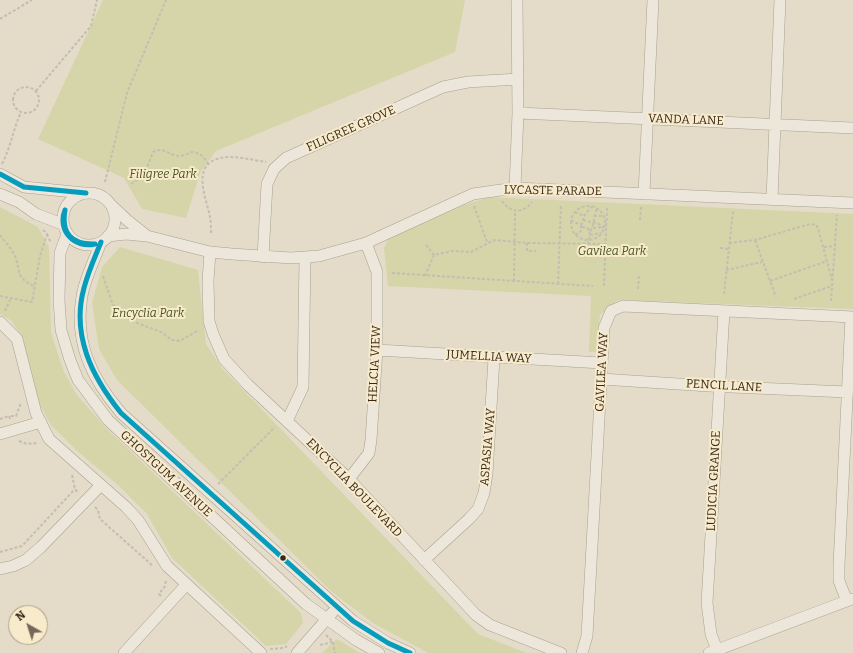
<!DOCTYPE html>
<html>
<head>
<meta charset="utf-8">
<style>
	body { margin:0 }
	#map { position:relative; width:853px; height:653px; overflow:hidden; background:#e4dcc8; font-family:Bitter,serif }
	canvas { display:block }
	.north { position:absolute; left:8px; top:605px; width:40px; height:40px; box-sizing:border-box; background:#f8ebcc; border:1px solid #ab9d85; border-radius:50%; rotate:321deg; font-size:11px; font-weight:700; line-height:16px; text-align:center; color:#38281a }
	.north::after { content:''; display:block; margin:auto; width:14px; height:18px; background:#746757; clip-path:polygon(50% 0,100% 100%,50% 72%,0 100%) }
</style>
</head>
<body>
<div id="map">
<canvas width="853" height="653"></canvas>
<div class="north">N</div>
</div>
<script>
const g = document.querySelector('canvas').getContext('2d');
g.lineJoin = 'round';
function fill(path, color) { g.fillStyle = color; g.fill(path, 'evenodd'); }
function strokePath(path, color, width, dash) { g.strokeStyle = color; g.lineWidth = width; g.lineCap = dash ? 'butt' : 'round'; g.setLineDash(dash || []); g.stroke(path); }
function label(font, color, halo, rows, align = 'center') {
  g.font = font + ' Bitter,serif'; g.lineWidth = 4; g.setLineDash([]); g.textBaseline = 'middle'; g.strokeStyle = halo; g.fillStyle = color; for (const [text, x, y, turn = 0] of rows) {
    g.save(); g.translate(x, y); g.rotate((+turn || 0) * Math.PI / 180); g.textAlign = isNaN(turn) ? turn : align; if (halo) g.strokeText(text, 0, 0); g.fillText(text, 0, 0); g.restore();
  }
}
fill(new Path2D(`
	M103 0H465L455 52 216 151 200 173 186 218 142 209 124 178 38 139Z
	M489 197 853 214V309L618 300 600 315 596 352H589L591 296 388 286 384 248 388 239 400 232 461 206Z
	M0 207 38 227 49 247 51 333 64 372 77 395 106 428 301 613 303 623 286 644 266 646 172 558 147 514 119 486 76 450 51 425 39 403 23 340 12 321 0 314Z
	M120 247 198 270 206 344 222 368 478 634 527 653H428L373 623 332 592 117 380 99 349 92 303 102 267Z
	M337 639 360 653H322Z`), '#d5d5a9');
const street = new Path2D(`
	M518 113 853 128
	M0 174 24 187 84 193
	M515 188 518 113 517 0
	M63 219a26 26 0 1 1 52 0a26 26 0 1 1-52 0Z
	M0 194 19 202 36 214 62 224
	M644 194 653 0
	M772 199 780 0
	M111 205 127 220 147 236
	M67 234 60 253 59 300 61 330 70 360 78 380 108 420 306 604 356 640 379 653
	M108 236 126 234 147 236 210 252 232 254 291 258 319 256 366 243 473 194 515 188 853 203
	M101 242C95 259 85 278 82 296 74 343 92 379 121 413L353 621 388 643 410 653
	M210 252 208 281 209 321 213 334 224 359 248 385 349 479 476 615 490 625 561 653
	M263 257 267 184 274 169 286 158 443 87 468 82 518 79
	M0 322 17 339 36 413 49 439 126 507 138 520 167 566 261 653
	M377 350 602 363
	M601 379 709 386 847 392
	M287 421 303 387 305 258
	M0 434 41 422
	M349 479 369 453 371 440 377 350V272L366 243
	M424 560 469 519 478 509 484 493 487 474 494 358
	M0 569 13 566 26 560 41 547 101 485
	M847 601 839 581V565L851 317
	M717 650 711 634 707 603 724 311
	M124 653 186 585
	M297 653 332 613
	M582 653 587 636 604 328 611 311 623 306 853 317
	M709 653 852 599`);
strokePath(street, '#a9a092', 12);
strokePath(new Path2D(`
	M0 19 32 0
	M13 100a13 13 0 1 1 26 0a13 13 0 1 1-26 0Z
	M36 91 91 26 97 0
	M2 164C11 146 13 130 21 112
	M105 182 127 93 166 0
	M131 184 144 175 153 152C166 146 168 156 180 156 184 156 188 153 192 152 200 152 206 159 208 165
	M502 201C510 213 523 214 532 202
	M571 223a17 17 0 1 1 34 0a17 17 0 1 1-34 0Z
	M474 206 487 242
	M575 212 584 216
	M594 215 596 216H603
	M571 220 576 223 582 224 584 216 591 207
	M583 220 599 224 604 228
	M640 220 641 207
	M582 227 587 228 590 231 588 245
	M593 228 603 227
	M590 231C595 225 593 216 597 209
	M211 233C211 228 211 222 210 217 207 200 190 165 220 158 234 155 252 160 266 162
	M47 234 51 243
	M0 235C5 242 12 249 15 256 21 273 16 278 34 286
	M575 235 581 231V224
	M590 235 601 233
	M755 240 776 297
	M527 243V251H536
	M729 243 755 240 810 224 816 225 818 228 832 280
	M426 245 434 255
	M824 247 835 246
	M720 248 729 249
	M726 270 762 262
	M392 273 593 286
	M103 276 113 305 119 312 132 321 161 332 172 340 180 341 199 330
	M425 276 434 255 452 251 471 252 494 240 527 243 605 244
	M514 281 515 211
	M770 281 827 261
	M558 284 561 204
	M604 286 607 207
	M638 289 639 274
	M724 294 733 211
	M0 296 32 302 40 256 47 234 42 229
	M794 299 832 286
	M831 301 837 215
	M5 311 11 298
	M0 419 9 416
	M10 419 9 416H16L21 403
	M19 441 27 444 38 443
	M72 475 75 489 78 493
	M218 484 275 427
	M95 507 98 510 100 519 153 566
	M0 552 22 546 75 489
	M161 596 159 594 165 586 166 580
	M326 635 333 642 335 653
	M320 645 333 642
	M270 649 284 648 287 646`), '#c4bdb2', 2, [3, 2]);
strokePath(street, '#ece6db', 11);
strokePath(new Path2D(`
	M0 174 24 187 86 193
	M65 210C61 233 71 245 95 244
	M65 210C57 230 74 249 95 244
	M101 242C95 257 88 272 84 288 71 335 92 377 121 413L353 621 388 643 410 653`), '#069cbc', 5);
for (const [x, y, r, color] of [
	[283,558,3.5,"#38281a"]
]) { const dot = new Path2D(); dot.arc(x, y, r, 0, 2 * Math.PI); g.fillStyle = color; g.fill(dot); strokePath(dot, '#f8ebcc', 1.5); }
label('12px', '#38281a', '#f8ebcc', [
	["VANDA LANE",686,120,2],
	["FILIGREE GROVE",351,129,-24],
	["LYCASTE PARADE",553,191,1],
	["JUMELLIA WAY",489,357,3],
	["HELCIA VIEW",375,364,-87],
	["GAVILEA WAY",602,372,-87],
	["PENCIL LANE",724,386,3],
	["ASPASIA WAY",488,447,-85],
	["GHOSTGUM AVENUE",166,474,43],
	["LUDICIA GRANGE",714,481,-87],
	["ENCYCLIA BOULEVARD",354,488,46]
]);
label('italic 12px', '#48561f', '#f8ebcc', [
	["Filigree Park",163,175],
	["Gavilea Park",612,252],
	["Encyclia Park",148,314]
]);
</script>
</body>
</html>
